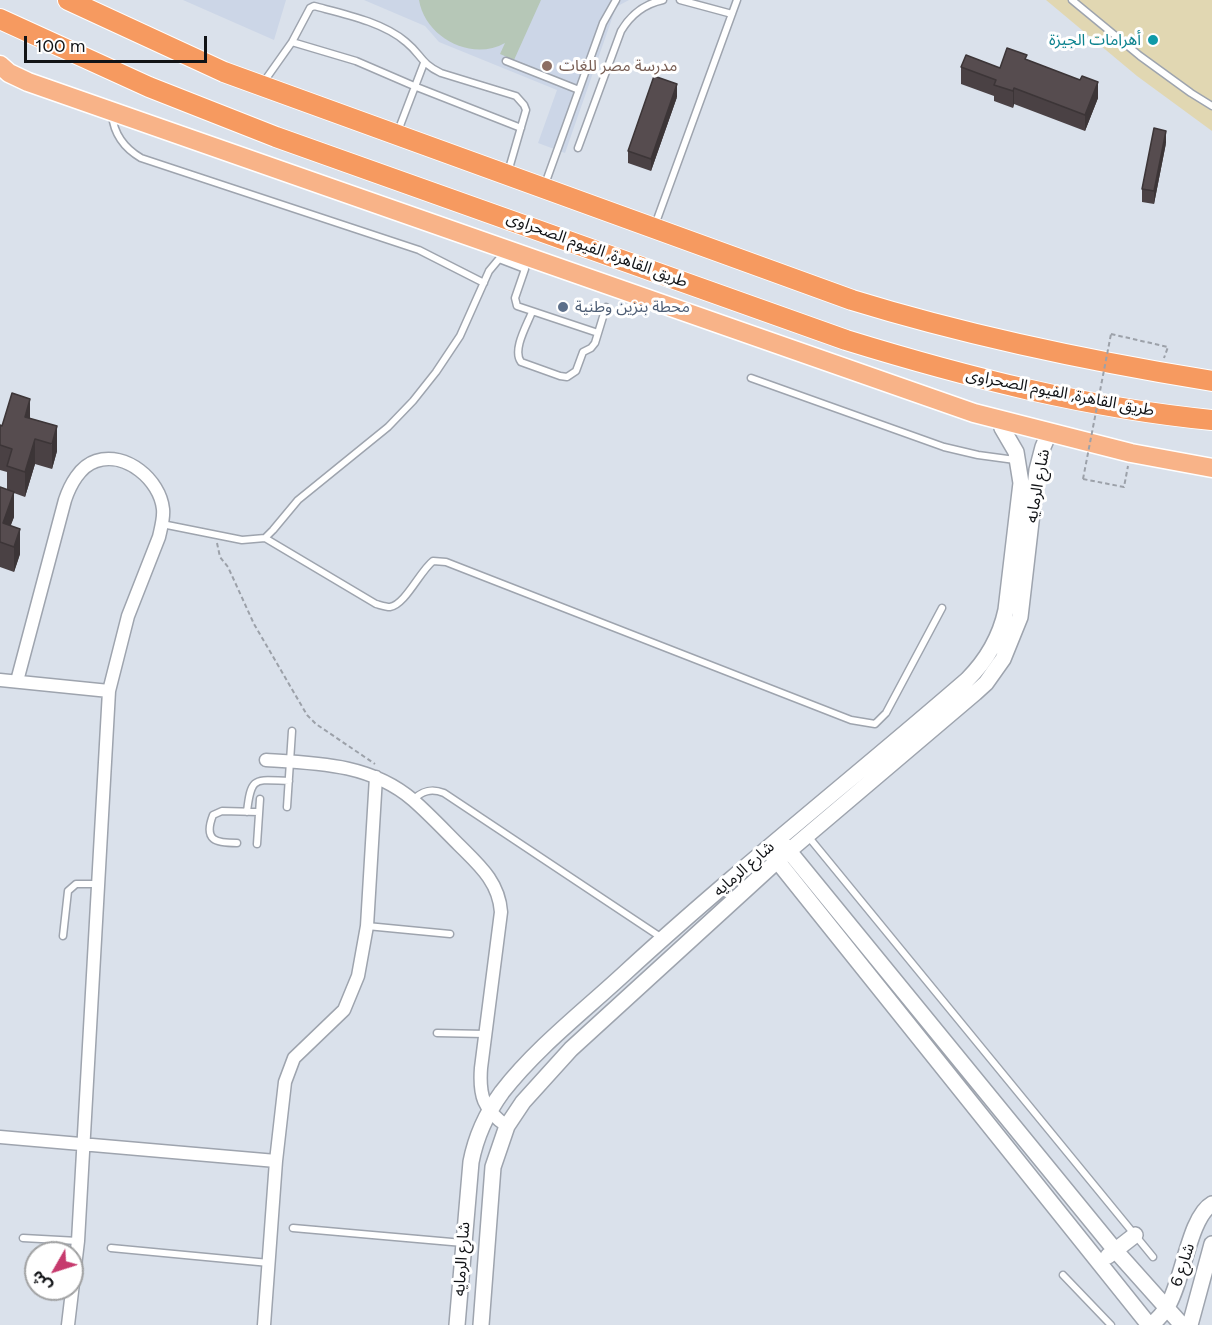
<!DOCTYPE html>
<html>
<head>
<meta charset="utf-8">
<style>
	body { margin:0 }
	#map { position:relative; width:1212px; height:1325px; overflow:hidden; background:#dae1eb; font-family:Figtree,"Noto Sans Arabic",sans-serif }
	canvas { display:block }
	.north { position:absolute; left:24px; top:1241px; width:60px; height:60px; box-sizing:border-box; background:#fff; border:2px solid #a0a1a2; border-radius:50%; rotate:231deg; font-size:16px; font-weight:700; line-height:24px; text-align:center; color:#111316 }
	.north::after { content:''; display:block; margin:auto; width:21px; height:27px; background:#c63a6d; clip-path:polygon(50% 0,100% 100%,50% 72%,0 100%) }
	.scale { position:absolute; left:24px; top:36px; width:183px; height:27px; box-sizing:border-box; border:3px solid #111316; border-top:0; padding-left:8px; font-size:18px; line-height:21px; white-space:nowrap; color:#111316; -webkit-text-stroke:4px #fff; paint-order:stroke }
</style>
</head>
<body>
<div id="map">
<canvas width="1212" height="1325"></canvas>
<div class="north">ش</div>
<div class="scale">100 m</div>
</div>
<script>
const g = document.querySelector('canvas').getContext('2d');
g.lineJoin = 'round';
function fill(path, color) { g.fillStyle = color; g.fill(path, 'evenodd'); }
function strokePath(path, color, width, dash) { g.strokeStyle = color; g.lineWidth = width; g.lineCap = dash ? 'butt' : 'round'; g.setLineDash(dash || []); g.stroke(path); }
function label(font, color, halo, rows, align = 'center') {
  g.font = font + ' Figtree,"Noto Sans Arabic",sans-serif'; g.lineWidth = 6; g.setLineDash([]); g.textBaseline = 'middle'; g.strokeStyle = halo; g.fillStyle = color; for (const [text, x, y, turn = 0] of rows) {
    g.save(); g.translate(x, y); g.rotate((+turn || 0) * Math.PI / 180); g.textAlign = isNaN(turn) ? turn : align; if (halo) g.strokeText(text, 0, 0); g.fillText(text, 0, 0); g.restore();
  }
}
fill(new Path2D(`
	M183 0H286L274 40Z
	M364 0H629L616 7 565 153 538 143 557 90 439 42 425 26Z`), '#ccd6e7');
fill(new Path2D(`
	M419 0H541L514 60 500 54 505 43C471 62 425 37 419 0Z`), '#b6c7b7');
fill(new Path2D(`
	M1046 0H1212V131L1137 76Z`), '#e1d7b2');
const service = new Path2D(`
	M680 0 732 14
	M1072 0 1140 56 1191 93 1212 106
	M292 42 356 61 414 86 521 128
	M506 61 579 90
	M263 83 292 42 310 8 314 6C344 14 383 22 406 42 422 55 420 63 441 73L516 96 524 105 526 110 508 172
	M112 115C114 134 124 148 141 158L419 250 484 283
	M398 131 424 63
	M578 148 621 31C631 14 644 4 663 0
	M544 187 603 23 616 0
	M655 225 737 0
	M499 259 525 269 515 298 517 306 598 333
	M532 312C527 325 512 350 521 362L560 376 567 377 576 371 583 352 591 348 595 343 606 307
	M751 378 944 447 978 455 1015 460
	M162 524 242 540 265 538 273 530 298 500 388 427 413 401 436 372 460 336 489 271 499 259 505 250
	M265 538 376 604C380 605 386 607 390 607 405 605 420 571 433 561L446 562 851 720 875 724 886 713 942 608
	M413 800C422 791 431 788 444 793L662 938
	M287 807 292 731
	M247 812C251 775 255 780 289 781
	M807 835 1153 1257
	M237 843C216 843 203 841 213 815L222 811 259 812
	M257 844 260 799
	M367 926 450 934
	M63 936 68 891 76 884H98
	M437 1033 485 1034
	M293 1228 463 1243
	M23 1238 78 1241
	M111 1248 269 1263
	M1063 1275 1111 1325`);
const minor = new Path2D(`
	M0 680 109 691
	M17 681 65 500C70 485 80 466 96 461 126 451 160 480 163 509 164 518 161 528 159 537L128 616 109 691 78 1241 68 1325
	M266 760C318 763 371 764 413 800 429 814 444 830 459 845 479 865 499 882 501 912L481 1068C479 1095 483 1110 507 1126
	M0 1137 276 1161
	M264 1325 276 1161 285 1082 294 1058 344 1010 358 976 367 926 376 777`);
const tertiary = new Path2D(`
	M784 845 1115 1250 1182 1325
	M771 853 1149 1325
	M1108 1256 1135 1235
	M457 1325 471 1162C476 1136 486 1114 502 1092 537 1047 584 1011 626 972 736 871 854 778 967 680 987 660 1000 638 1006 610L1021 483 1016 452 1002 428 1001 420
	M481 1325 493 1167 507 1126 523 1102 571 1049 777 861 975 693 986 683 1003 659 1020 617 1037 470 1043 447 1049 433
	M1151 1325C1157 1320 1163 1314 1167 1307 1183 1282 1189 1217 1212 1204
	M1190 1325 1212 1244`);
const primary = new Path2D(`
	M0 65 9 73 28 82 974 413 1131 453 1212 468`);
const trunk = new Path2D(`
	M68 0 224 72 852 300C972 337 1089 361 1212 381
	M0 19 149 87 276 137 846 340C966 377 1088 408 1212 420`);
strokePath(service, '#9ea4ae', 9);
strokePath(minor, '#9ea4ae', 15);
strokePath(tertiary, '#9ea4ae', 18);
strokePath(primary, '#fff', 21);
strokePath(trunk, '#fff', 22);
strokePath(new Path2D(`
	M1111 334 1168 347 1164 358
	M1083 479 1124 487 1128 466
	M217 543 220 557 228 567 254 624 307 715 316 724 375 764`), '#9ca1a9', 2, [4.5, 3]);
strokePath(service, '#fff', 6);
strokePath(minor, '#fff', 12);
strokePath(tertiary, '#fff', 15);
strokePath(primary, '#f8b388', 18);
strokePath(trunk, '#f69a60', 20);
strokePath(new Path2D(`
	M1083 479 1111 334`), '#9ca1a9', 2, [4.5, 3]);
fill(new Path2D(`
	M1027 60 1098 98 1085 131 1014 104 1013 108 994 101V96L961 84V67L1000 68Z
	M677 97 651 171 628 163V151Z
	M1166 143 1154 204 1142 202V189Z
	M30 418 57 451 52 469 35 464 25 497 14 493V517L10 526 20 554 14 572 0 567V487L7 490V472L0 470V425L2 426Z`), '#4a4144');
fill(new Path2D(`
	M1098 82V98L1085 131V115Z
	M677 84V97L651 171V159Z
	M1014 88V104L1013 108V91Z
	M1166 131V143L1154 204V191Z
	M30 399V424L25 417Z
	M57 426V451L52 469V444Z
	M35 439V464L25 497V472Z
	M14 492V517L4 544 3 523Z
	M20 529V554L14 572V547Z`), '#3c3537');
const building = new Path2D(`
	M1007 48 1027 55 1025 59 1080 80 1082 76 1098 82 1085 115 1014 88 1013 91 994 85 996 80 961 67 966 55 1000 68Z
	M654 76 677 84 651 159 628 151Z
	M1154 128 1166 131 1154 191 1142 189Z
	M12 393 30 399 25 417 57 426 52 444 35 439 25 472 7 466 12 449 0 445V425L2 426Z
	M0 487 14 492 3 523 20 529 14 547 0 542Z`);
fill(building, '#564c4f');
strokePath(building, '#3c3537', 1.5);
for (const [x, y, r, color] of [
	[1153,40,6,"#0f9aa8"],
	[547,66,6,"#8d6e63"],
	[563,307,6,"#5c6f8a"]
]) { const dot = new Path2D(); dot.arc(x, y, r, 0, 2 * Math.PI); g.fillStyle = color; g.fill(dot); strokePath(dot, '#fff', 2); }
label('16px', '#0d838f', '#fff', [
	["أهرامات الجيزة",1141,40]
], 'right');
label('16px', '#785e54', '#fff', [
	["مدرسة مصر للغات",559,66]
], 'left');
label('16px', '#111316', '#fff', [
	["طريق القاهرة, الفيوم الصحراوى",597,250,20],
	["طريق القاهرة, الفيوم الصحراوى",1060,393,11],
	["شارع الرمايه",1038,486,-80],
	["شارع الرمايه",744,869,-41],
	["شارع الرمايه",462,1259,-86],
	["شارع 6",1183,1265,-72]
]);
label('16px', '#4e5e75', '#fff', [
	["محطة بنزين وطنية",575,307]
], 'left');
</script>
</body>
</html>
